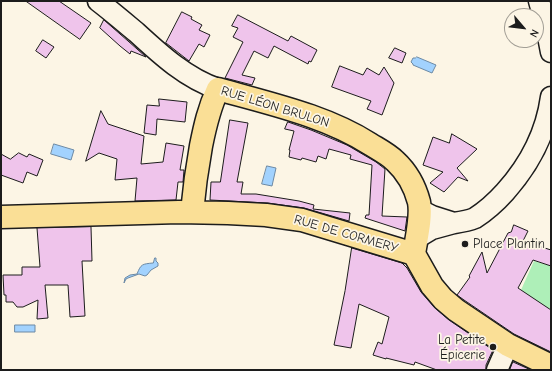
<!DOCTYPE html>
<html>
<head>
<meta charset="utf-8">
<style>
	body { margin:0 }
	#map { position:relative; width:552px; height:371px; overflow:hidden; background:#fcf5e5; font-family:"Comic Neue",sans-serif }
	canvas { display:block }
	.frame { position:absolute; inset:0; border:2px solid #1c1c1c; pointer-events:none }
	.north { position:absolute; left:504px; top:8px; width:40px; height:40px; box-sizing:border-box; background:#fcf5e5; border:1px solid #a29e95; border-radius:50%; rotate:118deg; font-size:11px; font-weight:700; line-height:16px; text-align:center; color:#1c1c1c }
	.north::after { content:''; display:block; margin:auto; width:14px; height:18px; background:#1c1c1c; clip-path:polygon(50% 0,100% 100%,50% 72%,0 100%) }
</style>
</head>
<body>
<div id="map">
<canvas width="552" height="371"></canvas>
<div class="frame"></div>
<div class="north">N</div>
</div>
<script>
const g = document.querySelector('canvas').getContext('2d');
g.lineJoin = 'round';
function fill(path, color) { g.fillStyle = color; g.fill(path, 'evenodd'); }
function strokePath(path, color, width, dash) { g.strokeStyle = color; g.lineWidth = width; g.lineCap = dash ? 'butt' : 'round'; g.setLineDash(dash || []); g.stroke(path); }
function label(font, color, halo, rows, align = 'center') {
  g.font = font + ' "Comic Neue",sans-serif'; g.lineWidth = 3.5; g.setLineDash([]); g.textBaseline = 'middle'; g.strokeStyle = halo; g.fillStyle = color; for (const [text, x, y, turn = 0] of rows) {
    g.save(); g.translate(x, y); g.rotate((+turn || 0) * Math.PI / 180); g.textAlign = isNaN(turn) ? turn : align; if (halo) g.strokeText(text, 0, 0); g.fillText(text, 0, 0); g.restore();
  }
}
fill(new Path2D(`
	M534 261 551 266V308L549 309 539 303 521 290Z`), '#aeefb8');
const water = new Path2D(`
	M417 57 436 65 432 73 413 65V64L411 62 413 58H415Z
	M54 144 74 150 71 160 51 154Z
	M267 166 276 168 272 186 262 184Z
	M155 258H156V261L158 263V266L151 270 147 275 145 276 139 274 128 278 126 279 124 283 125 278 130 275 137 274C141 264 142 264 153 263Z
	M15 325H35V332H15Z`);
fill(water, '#a2d2fe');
strokePath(water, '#6c89a4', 1);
const building = new Path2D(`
	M26 1H59L91 23 80 39Z
	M182 12 192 17 191 19 202 25 199 30 210 35 204 47 199 44 189 61 166 43Z
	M238 15 288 41 291 36 317 50 311 62 309 61 308 64 274 46 268 58 254 51 242 75 255 78 252 85 225 78 243 42 233 37 238 28 232 26Z
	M104 20 128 41 146 57 131 51 130 54 120 46 100 28Z
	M43 40 54 47 46 58 36 51Z
	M395 48 406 53 402 63 389 58Z
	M340 66 363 75 367 68 379 75 384 67 394 83 382 115 367 109 371 101 332 87Z
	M159 99 187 102 185 122 157 119 156 135 144 133 147 105 159 106Z
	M101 111 108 124 144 136 141 164 163 162 166 143 184 146 180 170H184L183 182H178L176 200 135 201 137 178 115 180 117 159 99 153 86 161Z
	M230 120 248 123 237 182H243L241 194H256L299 201 314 205 313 209 350 213 349 221 304 208 267 203 210 200 211 182H220Z
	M288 122 311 130 347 145 376 162 385 169 382 216 407 217 405 231 365 218 366 215H369L372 165 350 159 351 155 329 149 326 159 318 156 316 162 302 158 301 160 289 157 290 150H289L294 131 285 129Z
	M452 134 477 149 457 168 468 181 458 177 444 192 430 183 443 172 423 165 433 137 449 143Z
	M19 153 27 157 29 154 43 160 37 176 27 172 23 183 1 175V154L10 159Z
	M514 225 528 231 523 241 551 250V266L533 260 518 288 551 310V352L514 334 464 300 457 295 470 277 469 276 482 252 487 273 508 233 511 232Z
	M91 227 92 261H82L85 316 70 317 68 285H45L48 318 37 319 38 300 23 307H17L13 302H6V295H4L3 275H22V267H40L37 228Z
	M352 248 402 263 407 268 421 292 435 308 449 320 493 350 486 365V370H437L415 362 414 365 386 358V359L373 355 378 342 382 344 389 317 359 304 351 348 334 345 345 291Z
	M513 362 531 370H510Z`);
fill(building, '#efc4eb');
strokePath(building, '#1c1c1c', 1);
const minor = new Path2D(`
	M98 1C111 11 124 22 136 32 161 55 186 78 218 89
	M539 1 546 26 551 52
	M454 223C461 222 468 221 475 218 486 211 496 202 505 192 530 164 546 134 551 97
	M417 238 432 229 454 223 432 216 424 212 420 211
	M497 370 508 345`);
const major = new Path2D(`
	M192 212C194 190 197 168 201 146 205 126 209 108 218 89 270 104 324 115 370 144 378 149 388 154 395 161 407 172 415 187 419 202 422 217 416 240 414 254
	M1 217 179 212 228 213 266 215 302 220 414 254 432 286 443 299 456 310 508 345 551 366`);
strokePath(minor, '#1c1c1c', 23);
strokePath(major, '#1c1c1c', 25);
strokePath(minor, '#fcf5e5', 20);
strokePath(major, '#fadf96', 22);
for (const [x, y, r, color] of [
	[465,244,4,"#1c1c1c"],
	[493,347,4,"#1c1c1c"]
]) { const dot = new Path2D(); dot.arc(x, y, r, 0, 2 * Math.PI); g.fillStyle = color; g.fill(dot); strokePath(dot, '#fcf5e5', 1.5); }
label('13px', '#1c1c1c', '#fcf5e5', [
	["RUE LÉON BRULON",275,107,17],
	["RUE DE CORMERY",346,234,16]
]);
label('13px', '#1c1c1c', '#fcf5e5', [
	["Place Plantin",473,244],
	["La Petite",485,340,"right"],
	["Épicerie",485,355,"right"]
], 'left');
</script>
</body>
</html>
